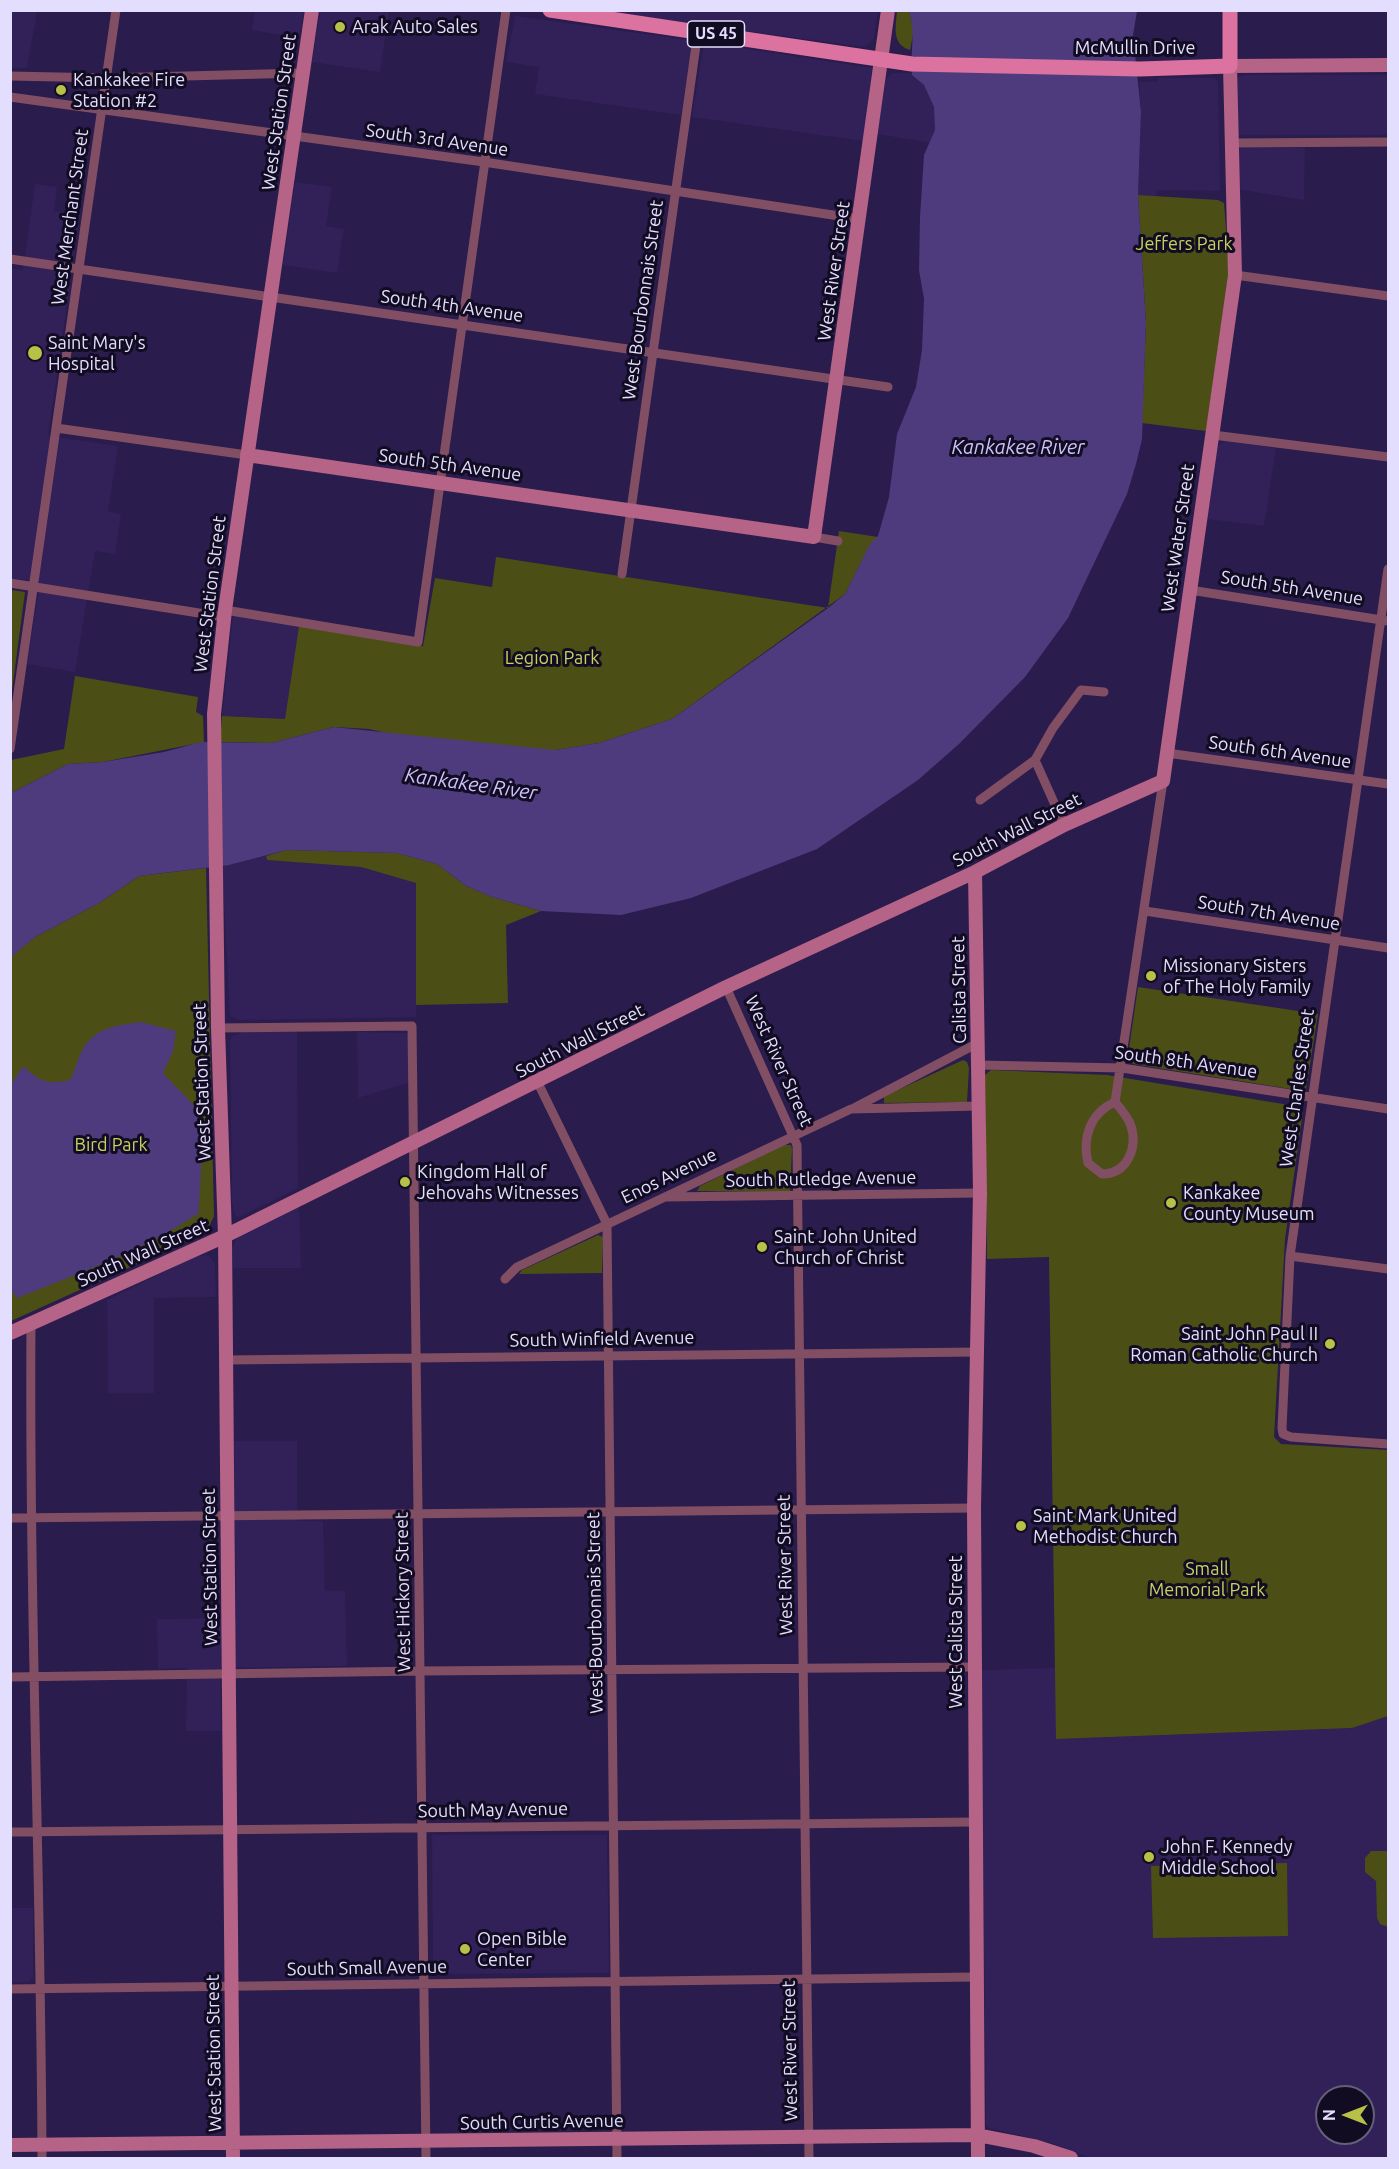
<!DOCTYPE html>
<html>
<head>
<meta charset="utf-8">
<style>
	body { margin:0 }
	#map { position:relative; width:1399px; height:2169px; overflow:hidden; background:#2a1c4d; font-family:Ubuntu,sans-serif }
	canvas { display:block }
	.frame { position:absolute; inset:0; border:12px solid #e4defe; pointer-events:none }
	.north { position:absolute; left:1315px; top:2085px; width:60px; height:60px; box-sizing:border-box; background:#110c21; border:2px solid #656079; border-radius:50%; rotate:270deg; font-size:16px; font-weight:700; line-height:24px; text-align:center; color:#e4defe }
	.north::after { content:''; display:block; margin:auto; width:21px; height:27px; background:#b7c148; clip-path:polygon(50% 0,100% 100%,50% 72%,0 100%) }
</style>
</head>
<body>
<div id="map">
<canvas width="1399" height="2169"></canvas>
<div class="frame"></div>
<div class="north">N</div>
</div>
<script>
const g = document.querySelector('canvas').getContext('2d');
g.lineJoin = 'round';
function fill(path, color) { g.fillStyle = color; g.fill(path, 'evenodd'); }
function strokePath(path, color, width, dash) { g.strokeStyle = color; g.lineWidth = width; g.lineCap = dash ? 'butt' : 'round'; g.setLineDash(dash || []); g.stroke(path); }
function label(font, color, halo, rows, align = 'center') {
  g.font = font + ' Ubuntu,sans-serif'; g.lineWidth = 6; g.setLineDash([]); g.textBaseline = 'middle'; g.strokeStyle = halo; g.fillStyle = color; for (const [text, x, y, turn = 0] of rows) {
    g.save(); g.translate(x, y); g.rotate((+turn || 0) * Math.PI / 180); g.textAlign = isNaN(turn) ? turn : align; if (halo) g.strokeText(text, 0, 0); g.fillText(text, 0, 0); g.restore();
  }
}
fill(new Path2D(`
	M10 11H37L27 68H11Z
	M255 11H304L299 38 252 30Z
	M320 11H389L380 72 312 62Z
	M599 11H878L874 38 865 47Z
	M515 16 689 40 692 46 681 115 535 94 539 67 506 62Z
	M709 43 872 68 864 141 692 117 703 48Z
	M892 73H912L924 85 934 107 935 130 931 143 877 134 886 79Z
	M1245 75H1388V135H1238L1236 82 1237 78Z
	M1158 78H1214L1218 81 1220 191 1157 190 1156 196 1138 195 1141 112 1139 82H1157Z
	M1241 147 1305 148 1304 200 1237 189 1238 149Z
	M295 182 332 187 326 226 344 229 337 273 283 265Z
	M35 184 57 187 54 211 80 215 48 436 118 446 108 512 121 514 115 554 95 551 75 672 27 664 40 582 11 578 10 268 23 270Z
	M1225 441 1276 448 1264 526 1207 519 1218 445Z
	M233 615 299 626 285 719 222 716Z
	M266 856 267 860 361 867 416 883V1017L239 1020 230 1016 222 866Z
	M242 1032H297L298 1188 239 1217 235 1215 232 1203 230 1040 232 1036Z
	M357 1032 406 1033 409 1036 411 1082 358 1098Z
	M299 1206 301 1268H233V1247L237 1237Z
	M208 1255 215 1263 216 1297 154 1298V1393H108L107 1300 196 1256Z
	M234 1441H297V1521H323L325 1591H345L347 1666 220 1668 221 1731H186L187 1668 158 1669 157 1619 236 1618Z
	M1055 1668 1057 1739 1352 1728 1388 1716V2158H1091L1048 2142 989 2128 986 2125 981 1670ZM1327 2097H1363V2133H1327Z
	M432 1835H607L609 1973 433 1974Z
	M11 1908H33V1977L28 1982H11Z`), '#322059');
fill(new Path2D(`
	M897 11H909L914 30 910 50C891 44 896 26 897 11Z
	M1138 195 1218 200 1224 203 1229 269 1206 431 1142 423 1146 322Z
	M839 531 878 537 870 545 845 594 672 719 599 743 549 751 391 734 369 729 334 727 271 743 220 742 222 716 285 719 299 626 423 646 435 578 492 587 496 557 828 608Z
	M11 590 25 592 11 698 10 590Z
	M75 676 198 697 196 712 203 716 204 742 103 762 68 764 11 793V760L64 749Z
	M287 850 396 853 437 864 466 886 492 897 541 911 506 925 508 1003 416 1005V883L361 867 267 860 266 856Z
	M206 868 214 1216 208 1229 203 1234 11 1321 10 957 35 937 99 903 139 876Z
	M1138 987 1318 1014 1306 1089 1297 1090 1133 1064 1128 1055Z
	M963 1060 967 1062 969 1068 967 1102 884 1103V1097L887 1095Z
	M991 1070 1107 1075 1301 1107 1303 1111 1285 1239 1274 1437 1281 1444 1388 1450V1716L1352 1728 1056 1739 1049 1257 987 1259 985 1075Z
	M783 1145H791L792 1149 790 1192 697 1191 700 1186Z
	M598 1235 603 1237 602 1273 519 1274 522 1270Z
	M1371 1851H1388V1927L1380 1924 1377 1918 1376 1881 1365 1872V1858Z
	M1287 1863 1288 1936 1153 1938 1151 1866Z`), '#4b4f16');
fill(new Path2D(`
	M909 11H1137L1133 35 1141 112 1138 195 1146 322 1142 439 1136 464 1127 494 1068 618 1025 677 959 744 918 780 817 849 691 898 621 915 541 911 492 897 466 886 437 864 396 853 287 850 229 865 139 876 99 903 35 937 11 957V793L68 764 103 762 164 752 201 742 271 743 334 727 555 750 599 743 672 719 828 608 845 594 870 544 878 536 889 497 897 434 916 387 922 350 924 299 919 270 920 217 924 155 935 130 934 107 924 85 912 75C910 53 916 32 909 11Z
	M141 1022 176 1031 173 1051 163 1073C170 1082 195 1104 197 1111 206 1133 199 1187 199 1213 140 1252 82 1272 17 1298L10 1288 11 1085 23 1066C41 1082 47 1085 70 1080 76 1070 77 1059 83 1049 95 1027 119 1025 141 1022Z`), '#4d3b7d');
strokePath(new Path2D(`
	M10 76 107 78 303 73
	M10 97 484 162 859 219
	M1231 143 1388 142
	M10 259 888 387
	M1235 275 1388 296
	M56 428 247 455
	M1213 435 1388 457
	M814 537 838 541
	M1388 569 1290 1256 1282 1428 1283 1434 1291 1437 1388 1444
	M622 574 698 31
	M10 583 224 617
	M1190 590 1388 621
	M225 610 418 642 506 10
	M10 749 116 10
	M1167 753 1388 784
	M1035 760 1064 825
	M980 800 1035 760 1053 728 1081 690 1104 692
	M1145 911 1388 948
	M726 987 797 1145 809 2158
	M218 1028 412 1026 426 2158
	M979 1065 1122 1068 1388 1109
	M538 1083 607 1224 617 2158
	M1115 1102C1121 1109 1128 1117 1131 1126 1138 1148 1127 1174 1102 1174L1088 1163C1082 1138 1090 1113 1115 1102L1163 781
	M854 1108 978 1043
	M665 1197 980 1193
	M1290 1256 1388 1269
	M505 1279 517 1267 851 1109 979 1106
	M31 1323C29 1601 41 1880 42 2158
	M226 1360 978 1352
	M10 1518 974 1508
	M10 1677 420 1671 974 1667
	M10 1832 975 1822
	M10 1989 975 1977`), '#824e64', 9);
strokePath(new Path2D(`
	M247 455 814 537 888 10
	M975 872 980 1193 974 1508 978 2158
	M10 1333 225 1236 726 987 975 872 1064 825 1163 781 1235 275 1230 66 1388 65
	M10 2145 977 2135 1034 2146 1071 2158
	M233 2158 225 1236 218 1028 214 714 225 610 312 10`), '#b56386', 14);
strokePath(new Path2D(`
	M550 10 912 64 1140 69 1230 66V10`), '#db72a0', 15);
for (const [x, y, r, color] of [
	[340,27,6,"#b7c148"],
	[61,90,6,"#b7c148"],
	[35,353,8,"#b7c148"],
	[1151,976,6,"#b7c148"],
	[405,1182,6,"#b7c148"],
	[1171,1203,6,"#b7c148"],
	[762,1247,6,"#b7c148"],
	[1330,1344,6,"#b7c148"],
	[1021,1526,6,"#b7c148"],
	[1149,1857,6,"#b7c148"],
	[465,1949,6,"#b7c148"]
]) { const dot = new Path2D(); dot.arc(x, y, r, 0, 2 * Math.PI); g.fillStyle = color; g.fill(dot); strokePath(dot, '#110c21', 2); }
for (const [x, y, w] of [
	[716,34,57]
]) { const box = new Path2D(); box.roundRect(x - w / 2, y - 13, w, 26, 4.5); g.fillStyle = '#110c21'; g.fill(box); strokePath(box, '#e4defe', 1.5); }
label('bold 16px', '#e4defe', null, [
	["US 45",716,34]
]);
label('18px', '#e4defe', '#110c21', [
	["Arak Auto Sales",352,27],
	["Kankakee Fire",73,80],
	["Station #2",73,101],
	["Saint Mary's",48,343],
	["Hospital",48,364],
	["Missionary Sisters",1163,966],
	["of The Holy Family",1163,987],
	["Kingdom Hall of",417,1172],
	["Jehovahs Witnesses",417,1193],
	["Kankakee",1183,1193],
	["County Museum",1183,1214],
	["Saint John United",774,1237],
	["Church of Christ",774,1258],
	["Saint John Paul II",1318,1334,"right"],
	["Roman Catholic Church",1318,1355,"right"],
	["Saint Mark United",1033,1516],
	["Methodist Church",1033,1537],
	["John F. Kennedy",1161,1847],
	["Middle School",1161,1868],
	["Open Bible",477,1939],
	["Center",477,1960]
], 'left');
label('18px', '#e4defe', '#110c21', [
	["McMullin Drive",1135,48],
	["West Station Street",279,112,-82],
	["South 3rd Avenue",437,140,8],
	["West Merchant Street",70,217,-82],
	["West River Street",834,271,-82],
	["West Bourbonnais Street",643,300,-82],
	["South 4th Avenue",452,306,8],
	["South 5th Avenue",450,465,8],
	["West Water Street",1178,538,-82],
	["South 5th Avenue",1292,588,9],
	["West Station Street",210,594,-83],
	["South 6th Avenue",1280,752,8],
	["South Wall Street",1017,830,-27],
	["South 7th Avenue",1269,913,9],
	["Calista Street",959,990,-91],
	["South Wall Street",580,1041,-27],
	["West River Street",779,1061,66],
	["South 8th Avenue",1186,1062,8],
	["West Station Street",202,1082,-92],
	["West Charles Street",1297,1088,-82],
	["Enos Avenue",669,1176,-26],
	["South Rutledge Avenue",821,1179,-1],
	["South Wall Street",143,1253,-24],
	["South Winfield Avenue",602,1339,-1],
	["West River Street",785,1565,-91],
	["West Station Street",210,1567,-91],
	["West Hickory Street",403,1592,-91],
	["West Bourbonnais Street",595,1613,-91],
	["West Calista Street",956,1632,-90],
	["South May Avenue",493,1810,-1],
	["South Small Avenue",367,1968,-1],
	["West River Street",790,2051,-91],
	["West Station Street",214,2053,-91],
	["South Curtis Avenue",542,2122,-1]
]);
label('18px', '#c6d161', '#110c21', [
	["Jeffers Park",1184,244],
	["Legion Park",552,658],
	["Bird Park",111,1145],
	["Small",1207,1569],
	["Memorial Park",1207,1590]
]);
label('italic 20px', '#cec2fd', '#110c21', [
	["Kankakee River",1018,447],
	["Kankakee River",471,784,8]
]);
</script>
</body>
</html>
